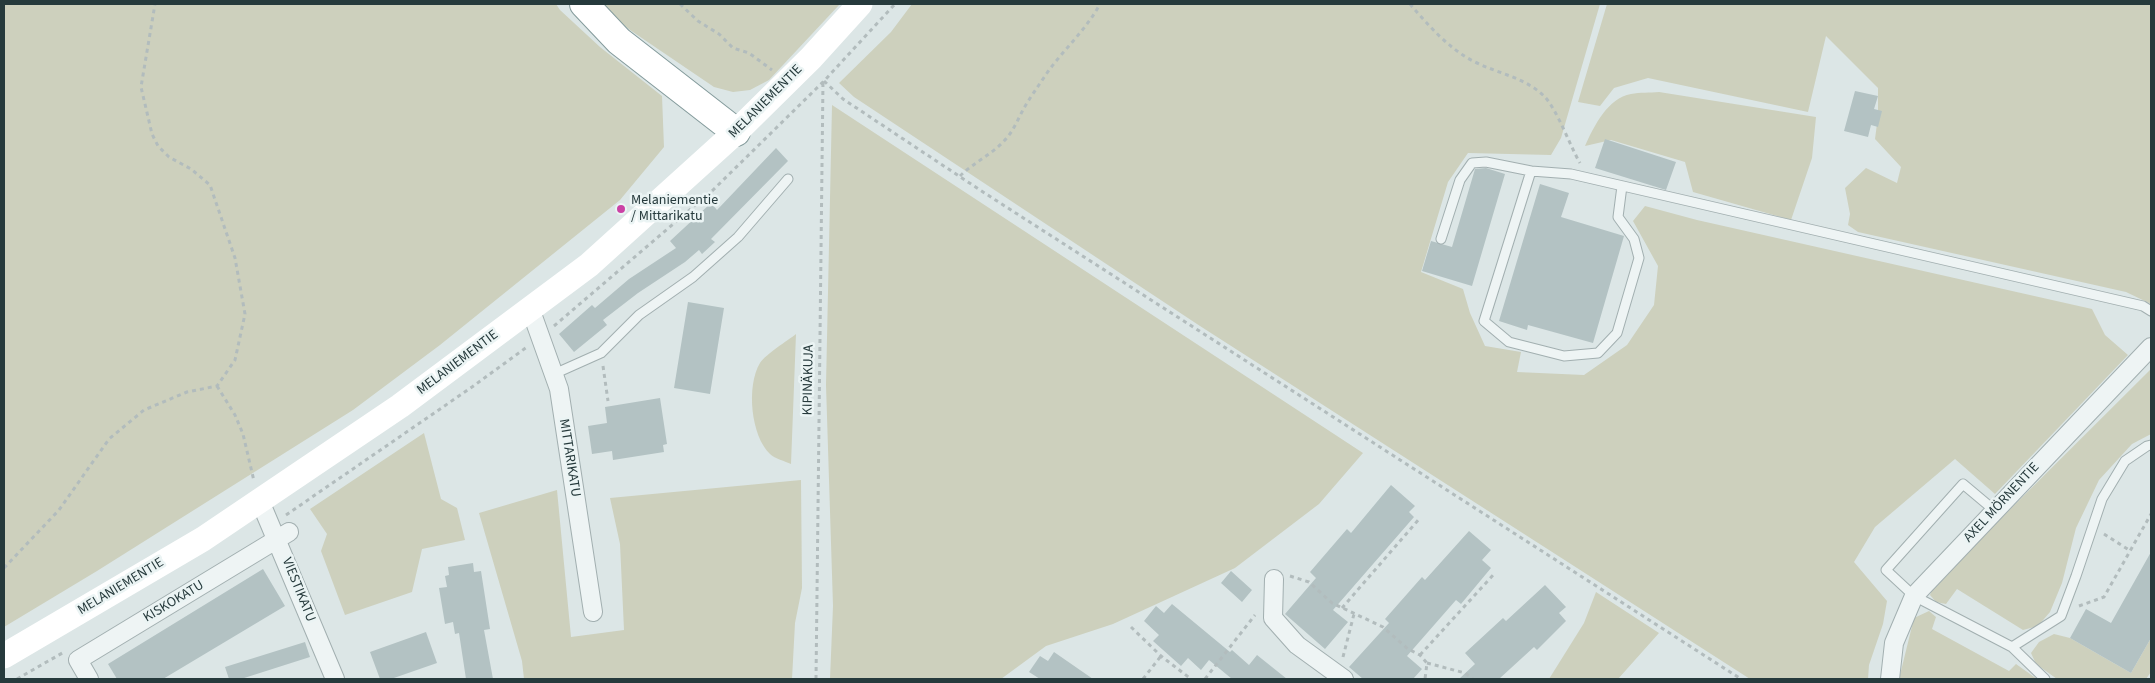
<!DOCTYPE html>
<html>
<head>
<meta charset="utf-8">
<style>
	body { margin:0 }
	#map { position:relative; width:2155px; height:683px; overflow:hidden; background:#dce6e6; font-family:"Source Sans 3",sans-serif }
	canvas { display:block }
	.frame { position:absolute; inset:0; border:5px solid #263a3c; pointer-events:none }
</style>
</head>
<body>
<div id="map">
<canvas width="2155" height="683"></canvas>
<div class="frame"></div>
</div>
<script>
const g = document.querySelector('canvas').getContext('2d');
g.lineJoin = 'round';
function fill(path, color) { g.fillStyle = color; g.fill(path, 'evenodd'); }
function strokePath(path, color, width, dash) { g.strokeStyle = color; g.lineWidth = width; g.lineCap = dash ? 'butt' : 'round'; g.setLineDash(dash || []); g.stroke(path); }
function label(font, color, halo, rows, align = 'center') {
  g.font = font + ' "Source Sans 3",sans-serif'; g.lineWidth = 5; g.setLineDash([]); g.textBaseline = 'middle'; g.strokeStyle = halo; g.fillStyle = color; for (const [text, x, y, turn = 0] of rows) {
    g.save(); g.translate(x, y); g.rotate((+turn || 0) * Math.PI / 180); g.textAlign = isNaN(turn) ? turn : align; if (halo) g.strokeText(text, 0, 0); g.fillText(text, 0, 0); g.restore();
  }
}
fill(new Path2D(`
	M4 4H556L560 10 600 47 662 96 664 147 620 200 440 345 353 410 97 571 4 627Z
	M599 4H840L769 80 750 90 733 92 714 87 630 30Z
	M912 4H1600L1561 138 1551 155 1468 153 1448 182 1421 272 1463 289 1470 313 1485 346 1521 352 1517 372 1584 375 1627 345 1654 305 1658 266 1633 221 1645 206 1697 220 2092 309 2105 335 2128 355 1995 494 1955 459 1875 527 1854 562 1887 601 1883 624 1869 665 1868 679H1750L1200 326 854 97 839 83 891 32Z
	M1607 4H2151V304L2126 292 1858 232 1848 225 1850 214 1845 188 1866 168 1897 183 1901 167 1875 139 1878 116V88L1826 36 1808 112 1648 78 1614 88 1600 106 1578 102Z
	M1659 92 1816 117 1812 158 1791 220 1693 192 1685 162 1611 140 1585 146C1594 126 1608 98 1631 94 1640 92 1650 93 1659 92Z
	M832 105 1363 453 1319 504 1235 568 1113 624 1046 646 1001 679H830L833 606 826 385Z
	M796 334 791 464C785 461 775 459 770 454 751 436 746 386 760 363 766 354 787 341 796 334Z
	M2151 369V434L2132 444 2099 480 2076 528 2062 583 2050 612 2038 626 2023 630 1957 589 1946 604 1936 602 1930 595 1934 585Z
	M424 433 441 499 457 508 465 540 422 549 412 592 345 615 321 551 327 534 310 509Z
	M801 480 802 588 795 623 792 679H524L522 661 479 513 557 490 571 637 624 630 620 544 610 498Z
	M1596 592 1659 633 1618 679H1549L1584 623Z
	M1929 611 1936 617 1932 629 2009 671 2016 664 2037 679H1899L1914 618Z
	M2054 634 2070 638 2131 673 2151 638V672L2146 679H2057L2036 664 2031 653 2039 642Z`), '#cdd0bd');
fill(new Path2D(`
	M1855 91 1878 96 1874 109 1882 111 1878 127 1871 125 1868 137 1844 131Z
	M1605 139 1676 162 1666 190 1595 168Z
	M776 148 788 161 711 239 715 242 702 254 699 250 685 262 638 293 603 320 607 325 574 352 559 334 592 305 595 308 629 279 676 248 670 241 711 203 717 210Z
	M1486 168 1505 174 1472 286 1422 271 1431 241 1452 247 1475 169Z
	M1540 184 1569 193 1561 217 1624 236 1593 343 1528 325 1527 330 1499 321Z
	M688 302 724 308 710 394 674 388Z
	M660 398 667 444 663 445 664 452 613 460 612 451 592 454 588 426 607 423 605 407Z
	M1391 485 1415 506 1409 512 1414 517 1333 610 1348 622 1325 649 1285 614 1316 578 1310 572 1347 529 1351 533Z
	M1469 531 1491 550 1482 560 1491 568 1461 604 1456 600 1407 656 1422 669 1413 679H1363L1349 667 1389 623 1385 619 1422 577 1425 580Z
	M2151 552V638L2131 673 2070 638 2086 609 2111 623Z
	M473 563 474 572 481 571 490 629 484 630 493 679H466L459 633 455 634 453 622 445 624 439 588 447 587 445 576 449 575 448 567Z
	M263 569 285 606 163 679H117L108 664Z
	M1231 571 1252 590 1242 602 1221 583Z
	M1545 585 1566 607 1559 613 1566 621 1537 650 1534 647 1499 679H1459L1475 664 1465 653 1503 618 1506 621Z
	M1172 604 1230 652 1232 650 1249 665 1257 655 1287 679H1232L1209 660 1201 670 1188 658 1181 666 1153 641 1159 635 1144 621 1156 606 1164 613Z
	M426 632 437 663 391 679H380L370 652Z
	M305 642 310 657 241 679H229L225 667Z
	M1054 652 1093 679H1040L1029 672 1040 656 1048 661Z`), '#b3c2c3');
const lane = new Path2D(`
	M1622 186 1618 217 1634 239 1639 258 1617 333 1598 353 1564 356 1509 342 1484 321 1531 171 1571 174 2143 306 2151 311
	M1441 239 1460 180 1472 163 1486 162 1531 171
	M554 374 601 353 639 315 693 277 738 237 788 179
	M1994 510 1963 484 1886 570 1914 596 2012 647 2045 679
	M2012 647 2061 616 2076 576 2102 499 2125 461 2147 446 2151 445`);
const street = new Path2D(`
	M530 308 559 389 593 612
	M260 501 335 679
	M1274 579 1273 618 1297 645 1344 679
	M89 679 78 660 289 532
	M1890 679 1894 643 1914 596 2151 347`);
const highway = new Path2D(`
	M584 4 619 41 736 132`);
strokePath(lane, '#a2afb0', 11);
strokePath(street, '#a2afb0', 20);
strokePath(highway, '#849b9c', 30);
strokePath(new Path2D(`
	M680 4 698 21 719 34 733 48 749 53 772 70
	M1410 4C1428 25 1450 50 1475 62 1499 74 1524 77 1544 96 1557 109 1570 146 1580 163
	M824 81 843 99 983 192 1741 679
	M960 176C973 163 991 155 1004 141 1013 132 1018 119 1024 108 1031 96 1039 85 1047 73 1064 49 1086 30 1100 4
	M554 326 713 190 824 81 895 4
	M603 366 608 401
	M217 386 235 415 243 434 254 481
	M286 515 472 387 527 347
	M2104 534 2129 550
	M4 568 59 510 109 439 144 410 187 392 217 386 235 360 245 314 235 258 210 185 191 169 169 157 158 146 152 134 141 87 155 4
	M1290 576 1309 582 1332 603 1383 627 1408 649 1420 655 1427 663 1425 679
	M2079 606 2104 597 2151 514
	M1342 608 1420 518
	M1131 627 1161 656 1191 679
	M1420 655 1495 573
	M1343 657 1354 614
	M1427 663 1465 673 1473 679
	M17 679 64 652
	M816 679 823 80
	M1143 679 1161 656
	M1205 679 1255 615`), '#b2bcbd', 3, [4, 4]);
strokePath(lane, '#eef4f4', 9);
strokePath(street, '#eef4f4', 18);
strokePath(new Path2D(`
	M4 656 203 539 400 406 589 265 736 132 811 58 860 4`), '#fff', 25);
strokePath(highway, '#fff', 28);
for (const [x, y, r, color] of [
	[621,209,5,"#cb41a5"]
]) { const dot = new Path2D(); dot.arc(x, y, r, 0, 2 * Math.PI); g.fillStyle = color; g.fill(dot); strokePath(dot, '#ebf4f4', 2); }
label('14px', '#263a3c', '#ebf4f4', [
	["MELANIEMENTIE",766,102,-45],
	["MELANIEMENTIE",458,363,-37],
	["KIPINÄKUJA",809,380,-89],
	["MITTARIKATU",569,458,81],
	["AXEL MÖRNENTIE",2002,503,-47],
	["MELANIEMENTIE",121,587,-31],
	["VIESTIKATU",298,590,68],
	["KISKOKATU",174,602,-31]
]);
label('14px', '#263a3c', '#ebf4f4', [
	["Melaniementie",631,201],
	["/ Mittarikatu",631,217]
], 'left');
</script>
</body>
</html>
